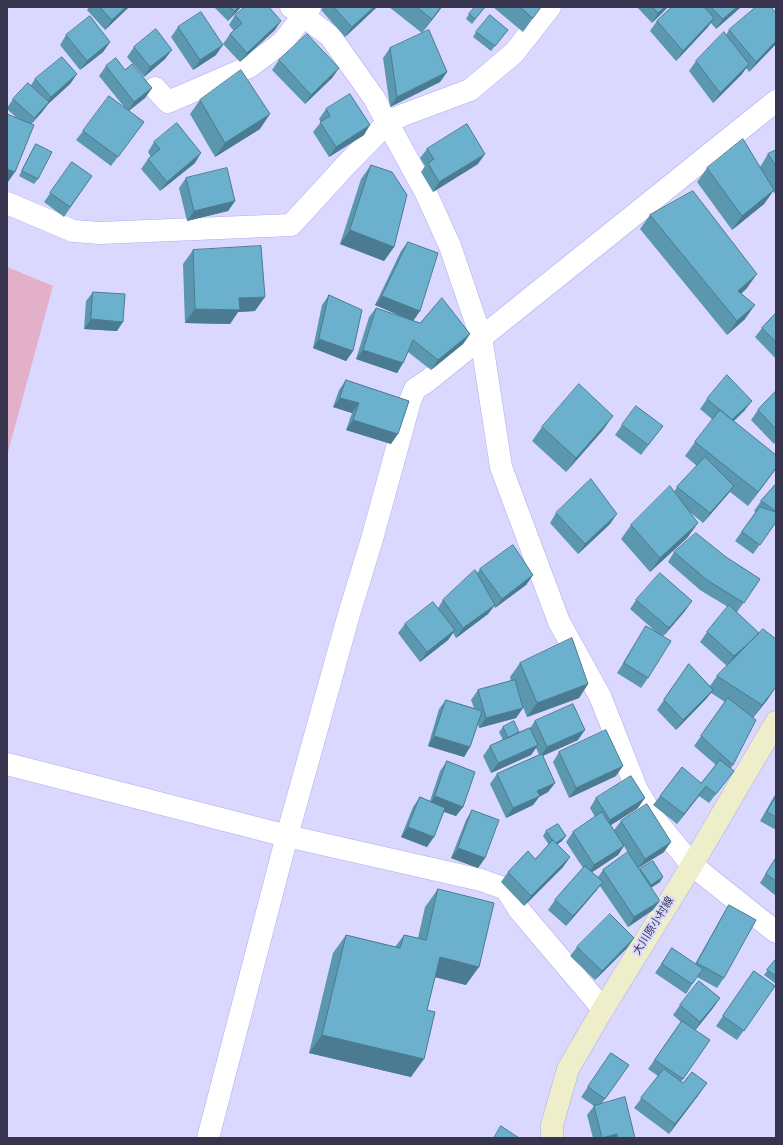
<!DOCTYPE html>
<html>
<head>
<meta charset="utf-8">
<style>
	body { margin:0 }
	#map { position:relative; width:783px; height:1145px; overflow:hidden; background:#dad8ff; font-family:Poppins,sans-serif }
	canvas { display:block }
	.frame { position:absolute; inset:0; border:8px solid #37354e; pointer-events:none }
</style>
</head>
<body>
<div id="map">
<canvas width="783" height="1145"></canvas>
<div class="frame"></div>
</div>
<script>
const g = document.querySelector('canvas').getContext('2d');
g.lineJoin = 'round';
function fill(path, color) { g.fillStyle = color; g.fill(path, 'evenodd'); }
function strokePath(path, color, width, dash) { g.strokeStyle = color; g.lineWidth = width; g.lineCap = dash ? 'butt' : 'round'; g.setLineDash(dash || []); g.stroke(path); }
function label(font, color, halo, rows, align = 'center') {
  g.font = font + ' Poppins,"Noto Sans JP",sans-serif'; g.lineWidth = 4; g.setLineDash([]); g.textBaseline = 'middle'; g.strokeStyle = halo; g.fillStyle = color; for (const [text, x, y, turn = 0] of rows) {
    g.save(); g.translate(x, y); g.rotate((+turn || 0) * Math.PI / 180); g.textAlign = isNaN(turn) ? turn : align; if (halo) g.strokeText(text, 0, 0); g.fillText(text, 0, 0); g.restore();
  }
}
fill(new Path2D(`
	M7 267 53 286 7 456Z`), '#e3b0ca');
const street = new Path2D(`
	M291 7 330 36 374 98 426 193 450 246 481 337 501 467 559 622 600 696 637 790 655 820 692 865 776 932
	M155 88 168 102 249 67 283 42 310 7
	M7 203 73 231 100 233 291 225 346 165 388 122 403 115 470 90 514 53 550 7
	M7 764 287 836 481 880 506 889 520 911 603 1009
	M208 1138 287 836 349 614 372 539 410 401 415 389 426 382 776 101`);
const secondary = new Path2D(`
	M552 1138V1125L568 1069 603 1009 692 865 776 722`);
strokePath(street, '#b0acea', 23);
strokePath(secondary, '#b0acea', 23);
strokePath(street, '#fff', 22);
strokePath(secondary, '#efeeca', 22);
fill(new Path2D(`
	M89 7H129L105 30 87 10Z
	M214 7H241L228 21Z
	M323 7H377L345 37 321 10Z
	M389 7H442L422 33Z
	M485 7 472 24 466 19 469 14Z
	M493 7H541L523 32Z
	M637 7H668L652 23Z
	M672 7H741L716 29 711 23 707 28 676 61 650 31 657 21Z
	M235 15 275 30 240 62 223 44 230 34 234 31 229 25Z
	M178 27 216 55 193 70 171 37Z
	M729 30 776 44 749 72 746 68 742 74 713 103 689 71 696 61 726 35Z
	M476 32 504 35 491 51 473 37Z
	M66 35 110 42 103 52 80 70 60 45Z
	M134 47 165 59 144 77 127 57Z
	M390 48 447 72 440 82 390 107 383 58Z
	M279 60 339 68 332 78 305 104 272 70Z
	M106 66 125 70 152 88 145 98 129 111 144 122 111 166 76 140 83 131 125 108 99 76Z
	M77 74 70 84 48 104 42 112 31 124 8 182 18 119 7 109V108L13 99 31 85 35 79Z
	M200 100 260 129 215 157 190 114Z
	M326 109 364 135 329 157 313 132 321 122 319 119Z
	M154 142 195 163 160 191 141 169 148 159 151 157 148 152Z
	M36 144 38 179 34 184 19 176 33 149Z
	M427 149 478 164 433 192 421 172 425 166 420 158Z
	M776 150V195L773 191 764 204 732 230 697 182 707 168 760 167 768 154Z
	M72 162 92 176 64 217 44 202Z
	M371 165 394 247 384 261 340 244 361 179Z
	M186 178 235 201 228 211 187 221 179 188Z
	M650 215 747 288 741 294 745 319 727 335 640 229Z
	M408 242 420 311 413 321 420 323 470 334 463 344 431 370 408 352 403 363 397 373 356 359 369 317 376 308 410 320 375 305 401 251Z
	M193 250 255 311 238 312 230 324 185 323 183 264Z
	M93 292 117 331 84 329 86 301Z
	M329 295 353 351 346 361 313 348 322 305Z
	M776 313V359L755 337 762 328Z
	M346 380 391 444 346 430 352 413 333 407 339 390Z
	M776 391V442L774 444 751 420 758 410Z
	M707 399 745 410 734 421 776 469 748 506 730 492 703 523 691 513 688 537 650 572 621 539 631 525 674 492 677 487 697 466 685 456 695 442 713 420 700 409Z
	M622 425 663 426 641 455 615 435Z
	M542 427 603 430 566 472 532 441Z
	M776 484V525L775 524 753 554 735 541 756 512 754 511 761 501Z
	M556 513 610 524 578 554 550 523Z
	M674 552 726 557 760 579 737 612 768 699 753 718 733 765 731 768 727 780 709 803 699 796 677 824 653 805 660 796 701 783 716 765 694 746 725 702 711 693 706 699 676 730 657 710 689 664 710 686 717 676 727 666 700 642 707 632 728 607 700 590 668 562Z
	M480 569 533 575 526 585 495 608 494 606 488 614 456 638 453 633 448 640 420 662 398 633 405 624 438 608 443 600 477 573Z
	M636 600 685 611 663 636 648 678 641 688 617 673 640 636 646 626 655 631 630 609Z
	M520 663 588 684 579 698 527 717 523 707 516 718 479 728 478 724 470 747 464 757 428 746 439 709 446 700 474 708 471 700 478 690 511 681 510 677Z
	M535 721 578 740 543 756 555 783 548 792 539 797 533 805 506 818 490 784 497 774 539 755 536 748 531 755 491 773 483 756 490 746 503 740 499 732 503 727 519 732 530 728Z
	M559 752 616 776 569 798 553 762Z
	M447 761 463 807 456 816 444 812 427 847 401 837 413 807 420 797 430 801 440 771Z
	M776 793V830L760 821Z
	M596 798 638 808 611 825 614 830 621 821 664 852 639 868V869H640L660 882 651 888 653 910 628 927 600 886 596 891 566 926 548 910 555 900 583 868 566 842 573 832 595 817 590 808ZM624 846 628 853 603 870 598 877 592 872 618 855Z
	M472 810 485 858 478 868 451 858 466 820Z
	M546 831 562 841 557 844 570 857 563 867 524 906 501 882 508 872 535 859 549 845 543 836Z
	M776 857V896L760 883Z
	M438 889 466 985 435 977 411 1077 309 1053 333 953 346 935 395 947 404 935 418 938 425 907Z
	M729 905 724 978 717 988 697 977 686 994 655 973 672 948 695 964 723 915Z
	M577 947 627 948 595 980 570 956Z
	M776 959V984L764 975Z
	M754 971 775 986 737 1040 716 1026Z
	M720 998 713 1008 695 1030 710 1040 681 1082 700 1093 669 1134 634 1108 658 1076 648 1069 681 1022 673 1015 680 1005Z
	M611 1053 629 1065 602 1103 635 1138H593L587 1115 594 1106 581 1097Z`), '#5c97b0');
fill(new Path2D(`
	M126 7H129L105 30 112 20Z
	M238 7H241L228 21 235 11Z
	M374 7H377L345 37 352 27Z
	M441 7H442L422 33 432 19Z
	M665 7H668L652 23 658 13Z
	M737 7H741L716 29 723 19Z
	M714 18 707 28 676 61 683 51Z
	M281 21 275 30 240 62 247 53Z
	M776 41V44L749 72 756 62Z
	M110 42 103 52 80 70 87 61Z
	M223 45 216 55 193 70 200 60Z
	M172 50 165 59 144 77 150 67Z
	M749 64 742 74 713 103 720 93Z
	M339 68 332 78 305 104 311 95Z
	M447 72 440 82 390 107 397 97Z
	M77 74 70 84 48 104 42 112 28 128 51 97Z
	M152 88 145 98 128 111 134 102Z
	M270 114 260 129 215 157 225 143Z
	M370 125 364 135 329 157 336 147Z
	M201 153 195 163 160 191 167 182Z
	M485 154 478 164 433 192 439 182Z
	M7 169 15 172 8 182 7 181Z
	M774 190 764 204 732 230 742 216Z
	M235 201 228 211 187 221 194 211Z
	M350 230 394 247 384 261 340 244Z
	M757 274 747 288 728 305 738 291Z
	M382 296 420 311 413 321 375 305Z
	M265 297 255 311 238 312 230 324 185 323 195 309 239 298Z
	M755 305 745 319 727 335 737 321Z
	M91 319 123 322 117 331 84 329Z
	M470 334 463 344 431 370 438 360Z
	M319 339 353 351 346 361 313 348Z
	M363 350 403 363 397 373 356 359Z
	M340 398 359 403 352 413 333 407Z
	M752 401 745 410 724 430 731 420Z
	M613 416 603 430 566 472 576 458Z
	M353 420 398 434 391 444 346 430Z
	M776 469 748 506 758 492Z
	M734 486 727 495 703 523 710 513Z
	M617 514 610 524 578 554 585 544Z
	M698 523 688 537 650 572 660 558Z
	M533 575 526 585 495 608 502 599Z
	M692 601 685 611 662 638 669 628Z
	M495 605 488 614 456 638 463 628Z
	M455 630 448 640 420 662 427 652Z
	M760 633 727 666 734 656Z
	M588 684 579 698 527 717 537 703Z
	M776 687 768 699 752 719 762 705Z
	M713 690 706 699 676 730 683 720Z
	M523 708 516 718 479 728 486 718Z
	M585 730 578 740 540 757 547 747Z
	M434 736 470 747 464 757 428 746Z
	M538 745 531 755 491 773 498 763Z
	M623 766 616 776 569 798 576 788Z
	M555 783 548 792 539 797 533 805 506 818 513 808 537 791Z
	M706 786 699 796 677 824 684 814Z
	M435 796 463 807 456 816 428 806Z
	M645 798 638 808 603 830 610 820Z
	M408 827 434 837 427 847 401 837Z
	M566 836 562 841 551 849 555 844Z
	M671 842 664 852 638 868 645 859Z
	M624 846 618 855 588 875 594 865Z
	M458 848 485 858 478 868 451 858Z
	M570 857 563 867 524 906 531 896Z
	M663 877 660 882 647 890 651 885Z
	M603 882 596 891 566 926 573 916Z
	M660 901 653 910 628 927 634 917Z
	M634 938 627 948 595 980 602 971Z
	M440 957 479 967 466 985 427 975Z
	M720 998 713 1008 694 1032 700 1022Z
	M322 1035 424 1059 411 1077 309 1053Z
	M707 1083 700 1093 669 1134 675 1124Z
	M617 1134 614 1138H603Z`), '#4b7b90');
const building = new Path2D(`
	M100 7H126L112 20Z
	M230 7H238L235 11Z
	M245 7H269L281 21 247 53 230 34 242 23 235 15Z
	M334 7H374L352 27Z
	M417 7H441L432 19Z
	M475 7H485L475 19 469 14Z
	M520 7H541L533 18Z
	M653 7H665L658 13Z
	M672 7H704L714 18 683 51 657 21Z
	M711 7H737L723 19Z
	M756 7H771L776 13V41L756 62 729 30Z
	M201 12 223 45 200 60 178 27Z
	M490 15 508 30 495 46 476 32Z
	M90 16 110 42 87 61 66 35Z
	M156 29 172 50 150 67 134 47Z
	M429 30 447 72 397 97 390 48Z
	M724 32 749 64 720 93 696 61Z
	M307 34 339 68 311 95 279 60Z
	M62 57 77 74 51 97 35 79Z
	M116 58 125 70 132 64 152 88 134 102 106 66Z
	M241 70 270 114 225 143 200 100Z
	M28 83 49 102 34 118 13 99Z
	M350 94 370 125 336 147 320 122 330 116 326 109Z
	M109 96 144 122 118 157 83 131Z
	M7 114 34 125 15 172 7 169Z
	M177 123 201 153 167 182 148 159 160 149 154 142Z
	M467 124 485 154 439 182 428 163 434 159 427 149Z
	M743 139 774 190 742 216 707 168Z
	M36 144 52 152 38 179 22 171Z
	M776 150V166L768 154Z
	M72 162 92 176 70 207 50 193Z
	M371 165 392 172 407 195 394 247 350 230Z
	M227 168 235 201 194 211 186 178Z
	M693 191 757 274 738 291 755 305 737 321 650 215Z
	M408 242 438 253 420 311 382 296Z
	M261 246 265 297 239 298 240 310 195 309 193 250Z
	M93 292 125 294 123 322 91 319Z
	M329 295 362 310 353 351 319 339Z
	M442 298 470 334 438 360 413 340 403 363 363 350 376 308 420 323Z
	M776 313V342L762 328Z
	M727 375 752 401 732 420 707 399Z
	M346 380 409 401 398 434 353 420 359 403 340 398Z
	M579 384 613 416 576 458 542 427Z
	M776 391V429L758 410Z
	M636 406 663 426 648 445 622 425Z
	M720 410 776 455V468L758 492 695 442Z
	M705 457 734 486 710 513 677 487Z
	M591 479 617 514 585 544 556 513Z
	M776 484V511L761 501Z
	M670 486 698 523 660 558 631 525Z
	M760 507 776 512V522L760 545 742 532Z
	M696 533 726 557 760 579 744 603 707 580 674 552Z
	M513 545 533 575 502 599 480 569Z
	M475 570 495 605 463 628 443 600Z
	M660 573 692 601 669 628 636 600Z
	M433 602 455 630 427 652 405 624Z
	M729 605 759 633 749 643 734 656 707 632Z
	M646 626 671 641 648 678 624 663Z
	M763 629 776 639V687L762 705 717 676Z
	M572 638 588 684 537 703 520 663Z
	M689 664 713 690 683 720 664 700Z
	M515 680 523 708 486 718 478 690Z
	M728 698 756 720 733 765 701 736Z
	M446 700 482 711 470 747 434 736Z
	M573 704 585 730 547 747 535 721Z
	M514 721 519 732 508 738 503 727Z
	M530 728 538 745 498 763 490 746Z
	M606 730 623 766 576 788 559 752Z
	M542 754 555 783 537 791 540 796 513 808 497 774Z
	M720 760 734 771 716 794 706 786 684 814 660 796 682 767 701 783Z
	M447 761 475 772 463 807 435 796Z
	M631 776 645 798 610 820 596 798Z
	M776 796V817L767 812Z
	M420 797 445 808 434 837 408 827Z
	M647 804 671 842 645 859 621 821Z
	M472 810 499 820 485 858 458 848Z
	M602 812 624 846 594 865 573 832Z
	M558 824 566 836 556 843 553 840V841L546 831Z
	M553 840 570 857 531 896 508 872 528 851 535 859Z
	M628 852 660 901 634 917 603 870Z
	M776 858V881L766 874Z
	M653 861 663 877 651 885 640 869Z
	M585 866 603 882 573 916 555 900Z
	M438 889 494 903 479 967 440 957 427 1010 435 1012 424 1059 322 1035 346 935 400 948 404 935 426 940Z
	M729 905 756 920 724 978 697 963Z
	M610 914 634 938 602 971 577 947Z
	M672 948 703 969 692 984 662 964Z
	M776 959V976L767 970Z
	M754 971 775 986 744 1031 723 1016Z
	M699 981 720 998 700 1022 680 1005Z
	M682 1021 710 1040 683 1079 655 1060Z
	M611 1053 629 1065 605 1099 588 1087Z
	M664 1069 683 1083 692 1072 707 1083 675 1124 641 1098Z
	M625 1097 635 1138H618L617 1134 602 1138 594 1106Z
	M501 1126 519 1138H494Z`);
fill(building, '#6bb0cd');
strokePath(building, '#4b7b90', 1);
label('11px', '#37354e', '#dad8ff', [
	["大川原小村線",654,926,-58]
]);
</script>
</body>
</html>
